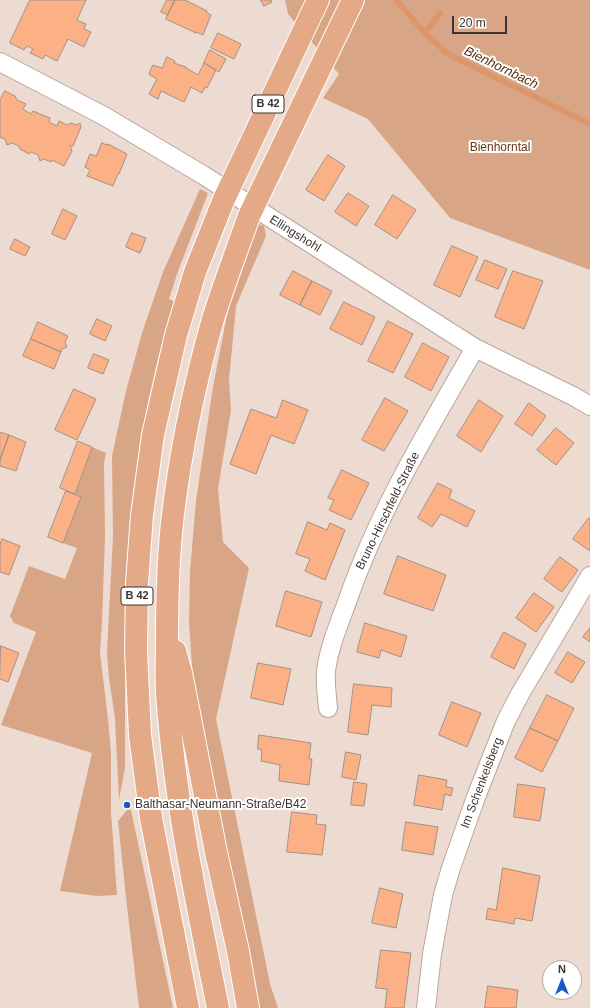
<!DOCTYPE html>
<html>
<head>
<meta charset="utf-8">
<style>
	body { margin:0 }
	#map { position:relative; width:590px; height:1008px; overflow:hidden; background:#eddad0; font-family:Helvetica,sans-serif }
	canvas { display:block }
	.north { position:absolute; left:542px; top:960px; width:40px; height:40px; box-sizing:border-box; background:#fff; border:1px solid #b1aeac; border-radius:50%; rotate:0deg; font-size:11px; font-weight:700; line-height:16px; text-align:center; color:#3b3430 }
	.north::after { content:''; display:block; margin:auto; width:14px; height:18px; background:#1b58c4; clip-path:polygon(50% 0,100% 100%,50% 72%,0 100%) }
	.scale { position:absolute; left:452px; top:16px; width:55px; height:18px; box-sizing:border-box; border:2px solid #3b3430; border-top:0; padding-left:5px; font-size:12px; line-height:14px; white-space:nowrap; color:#3b3430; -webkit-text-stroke:3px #fff; paint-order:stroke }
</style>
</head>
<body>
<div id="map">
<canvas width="590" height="1008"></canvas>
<div class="north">N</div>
<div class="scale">20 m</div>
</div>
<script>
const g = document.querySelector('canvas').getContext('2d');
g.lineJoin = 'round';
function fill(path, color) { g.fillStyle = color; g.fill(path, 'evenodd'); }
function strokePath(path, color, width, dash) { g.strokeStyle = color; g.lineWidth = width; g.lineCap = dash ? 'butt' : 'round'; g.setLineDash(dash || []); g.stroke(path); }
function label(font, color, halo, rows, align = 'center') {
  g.font = font + ' Helvetica,sans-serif'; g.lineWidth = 4; g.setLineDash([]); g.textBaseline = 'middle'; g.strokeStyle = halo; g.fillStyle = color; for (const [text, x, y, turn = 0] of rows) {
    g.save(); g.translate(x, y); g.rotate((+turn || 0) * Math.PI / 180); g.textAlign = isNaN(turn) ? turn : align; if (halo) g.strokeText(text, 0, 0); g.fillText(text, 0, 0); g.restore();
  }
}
fill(new Path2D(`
	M285 0H590V270L450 218 368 119 323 98 339 74 288 14Z
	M200 189 208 193 177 274 169 299 175 302 158 359 148 402 136 477 130 524 125 609V768L119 800 115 718 109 678 107 652 113 537 112 456 126 391 142 333 163 272Z
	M258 224 264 226 266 236 236 306 229 380 231 410 218 489 223 542 249 568 216 719 270 984 278 1008H257L198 718 192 665 189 623 190 572 196 501 213 387 229 305 244 258Z
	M92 447 106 453 104 463 105 537 102 622 100 653 108 719 111 753V812L117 895 97 896 60 891 92 753 1 725 36 632 14 623 10 616 29 566 65 579 77 548 63 543 81 497 75 494Z
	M127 810H131L173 1008H139L126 897 118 821Z`), '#d8a587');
strokePath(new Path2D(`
	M396 0 425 33 448 54 590 124
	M425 33 440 13`), '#dd956a', 5.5);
const building = new Path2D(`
	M30 0H86L77 20 86 24 84 29 91 32 84 47 68 39 57 61 45 55 43 59 30 53 33 49 27 46 24 50 10 43Z
	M167 0H175L168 15 161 12Z
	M175 0H185L207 11 206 12 211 15 203 35 196 32V33L166 19Z
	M261 0H271L272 2 264 6Z
	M218 33 241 44 234 59 211 48Z
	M210 50 226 59 219 72 204 63Z
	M167 57 175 61 174 63 186 67V68L198 75 204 63 216 70 207 88 205 87 202 93 191 87 184 102 161 91 158 99 149 94 157 79 150 75 149 73 153 65 162 68Z
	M5 91 15 96 17 100 26 104 23 109 31 114 33 111 50 118 49 122 57 126 59 121 67 125 71 123 76 125 80 123 81 127 73 146H70L72 151 64 166 52 160 51 162 44 159 40 161 38 155 31 152 29 154 20 149 19 146 12 143 7 145 5 139 0 137V100Z
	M102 143 107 145 108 144 127 154 119 174H118L113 186 87 176 90 170 85 167 90 154 96 156Z
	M328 155 345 166 324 201 306 190Z
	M348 193 369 206 356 226 335 212Z
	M393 195 416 210 397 239 375 225Z
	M63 209 77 216 65 240 52 234Z
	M132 233 146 238 140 253 126 247Z
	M15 239 30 247 25 256 10 249Z
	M452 246 478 257 460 297 434 285Z
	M485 260 507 269 498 289 476 280Z
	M293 271 312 281 300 305 280 295Z
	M513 271 543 281 524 329 495 317Z
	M312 281 332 291 320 315 300 305Z
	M344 302 375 317 362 345 330 329Z
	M97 319 112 326 105 341 90 334Z
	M388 321 413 334 393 373 368 361Z
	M38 322 68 336 65 342 67 347 62 349 61 352 31 339Z
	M31 339 61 352 54 369 23 356Z
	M423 343 449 357 431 391 405 377Z
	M94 354 109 360 103 374 88 368Z
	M74 389 96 399 77 440 55 430Z
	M385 398 408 411 384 451 362 440Z
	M283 400 308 410 294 444 271 435 256 474 230 464 251 409 276 418Z
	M479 400 503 416 481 452 457 436Z
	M529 403 546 416 532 436 515 424Z
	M556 428 574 443 556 465 537 450Z
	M0 432 9 435 0 460Z
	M9 435 26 442 16 471 0 466V460Z
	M78 441 92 447 75 494 60 488Z
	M342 470 369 483 351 520 329 510 334 500 328 498Z
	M438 483 452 490 449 498 475 511 467 527 441 514 432 527 418 518Z
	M66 491 81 497 63 543 48 537Z
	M589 518 590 519V551L573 539Z
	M308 522 327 530 330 523 345 530 325 580 305 571 310 559 296 554Z
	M2 539 20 546 9 575 0 572V546Z
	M398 556 446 575 433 611 384 594Z
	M560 557 578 570 562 592 544 579Z
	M286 591 322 602 311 637 276 626Z
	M534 593 554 607 536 632 516 618Z
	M365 623 407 636 401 657 381 650 379 658 357 652Z
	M590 628V642L583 637Z
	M504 632 526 644 514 669 491 657Z
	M1 646 19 653 8 682 0 679Z
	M568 652 585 662 572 683 555 673Z
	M258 663 291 669 283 705 251 698Z
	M354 684 392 688 391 707 372 705 368 735 348 732Z
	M547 695 574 708 558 741 530 728Z
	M452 702 481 713 467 747 439 735Z
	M530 728 558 741 542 772 515 758Z
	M259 735 311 743 309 759H312L309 785 279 781 280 765 261 761 262 750 258 749Z
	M346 752 361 755 356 780 342 777Z
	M419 775 447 780 446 787 453 788 451 796 445 794 442 810 414 805Z
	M354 782 367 784 364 806 351 805Z
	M518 784 545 788 540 821 514 817Z
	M292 812 317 815 316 824 326 825 322 855 287 852Z
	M406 822 438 827 433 855 402 850Z
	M503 868 540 876 532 921 515 918 514 924 486 919 488 908 496 910Z
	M380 888 403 894 396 928 372 923Z
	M381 950 411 953 404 1008H385L387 989 376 988Z
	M488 986 518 990 516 1008H485Z`);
fill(building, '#fbb185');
strokePath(building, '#a29187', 1);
const minor = new Path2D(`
	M0 62 104 116 203 175 475 348 573 396 590 406
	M328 708C327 696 325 683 326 671 329 647 339 624 347 602 378 512 428 430 475 348
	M426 1008 432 954 443 895 451 868 476 797 506 721 520 694 590 576`);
const trunk = new Path2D(`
	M235 176 318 0
	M260 193 353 0
	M175 651 181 673 189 713 216 852 238 951 248 1008
	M188 1008 151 818 140 735 136 651 137 583 142 515 153 435 176 335 195 272 224 199
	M218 1008C197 904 174 798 167 692 166 674 167 657 167 639 167 597 168 555 173 514 181 449 195 382 213 319 224 284 237 250 249 216`);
strokePath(minor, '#b8a69c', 20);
strokePath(trunk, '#fff', 24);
strokePath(minor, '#fff', 18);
strokePath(trunk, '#e4aa88', 22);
const trunkBridge = new Path2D(`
	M224 199 235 176
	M249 216 260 193`);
strokePath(trunkBridge, '#fff', 24, []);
strokePath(trunkBridge, '#e4aa88', 22);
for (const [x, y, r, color] of [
	[127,805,4,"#1b58c4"]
]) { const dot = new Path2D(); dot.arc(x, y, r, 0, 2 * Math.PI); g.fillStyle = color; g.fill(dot); strokePath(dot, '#fff', 1.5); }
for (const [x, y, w] of [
	[268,104,32],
	[137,596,32]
]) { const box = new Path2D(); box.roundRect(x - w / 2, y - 9, w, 18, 3); g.fillStyle = '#fff'; g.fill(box); strokePath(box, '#3b3430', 1); }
label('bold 11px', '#3b3430', null, [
	["B 42",268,104],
	["B 42",137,596]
]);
label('12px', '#663617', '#fff', [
	["Bienhorntal",500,148]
]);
label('12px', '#3b3430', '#fff', [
	["Ellingshohl",295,234,32],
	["Bruno-Hirschfeld-Straße",388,511,-64],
	["Im Schenkelsberg",482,783,-69]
]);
label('12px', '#3b3430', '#fff', [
	["Balthasar-Neumann-Straße/B42",135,805]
], 'left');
label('italic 13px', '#5b2c0c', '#fff', [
	["Bienhornbach",501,68,26]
]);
</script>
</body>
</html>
